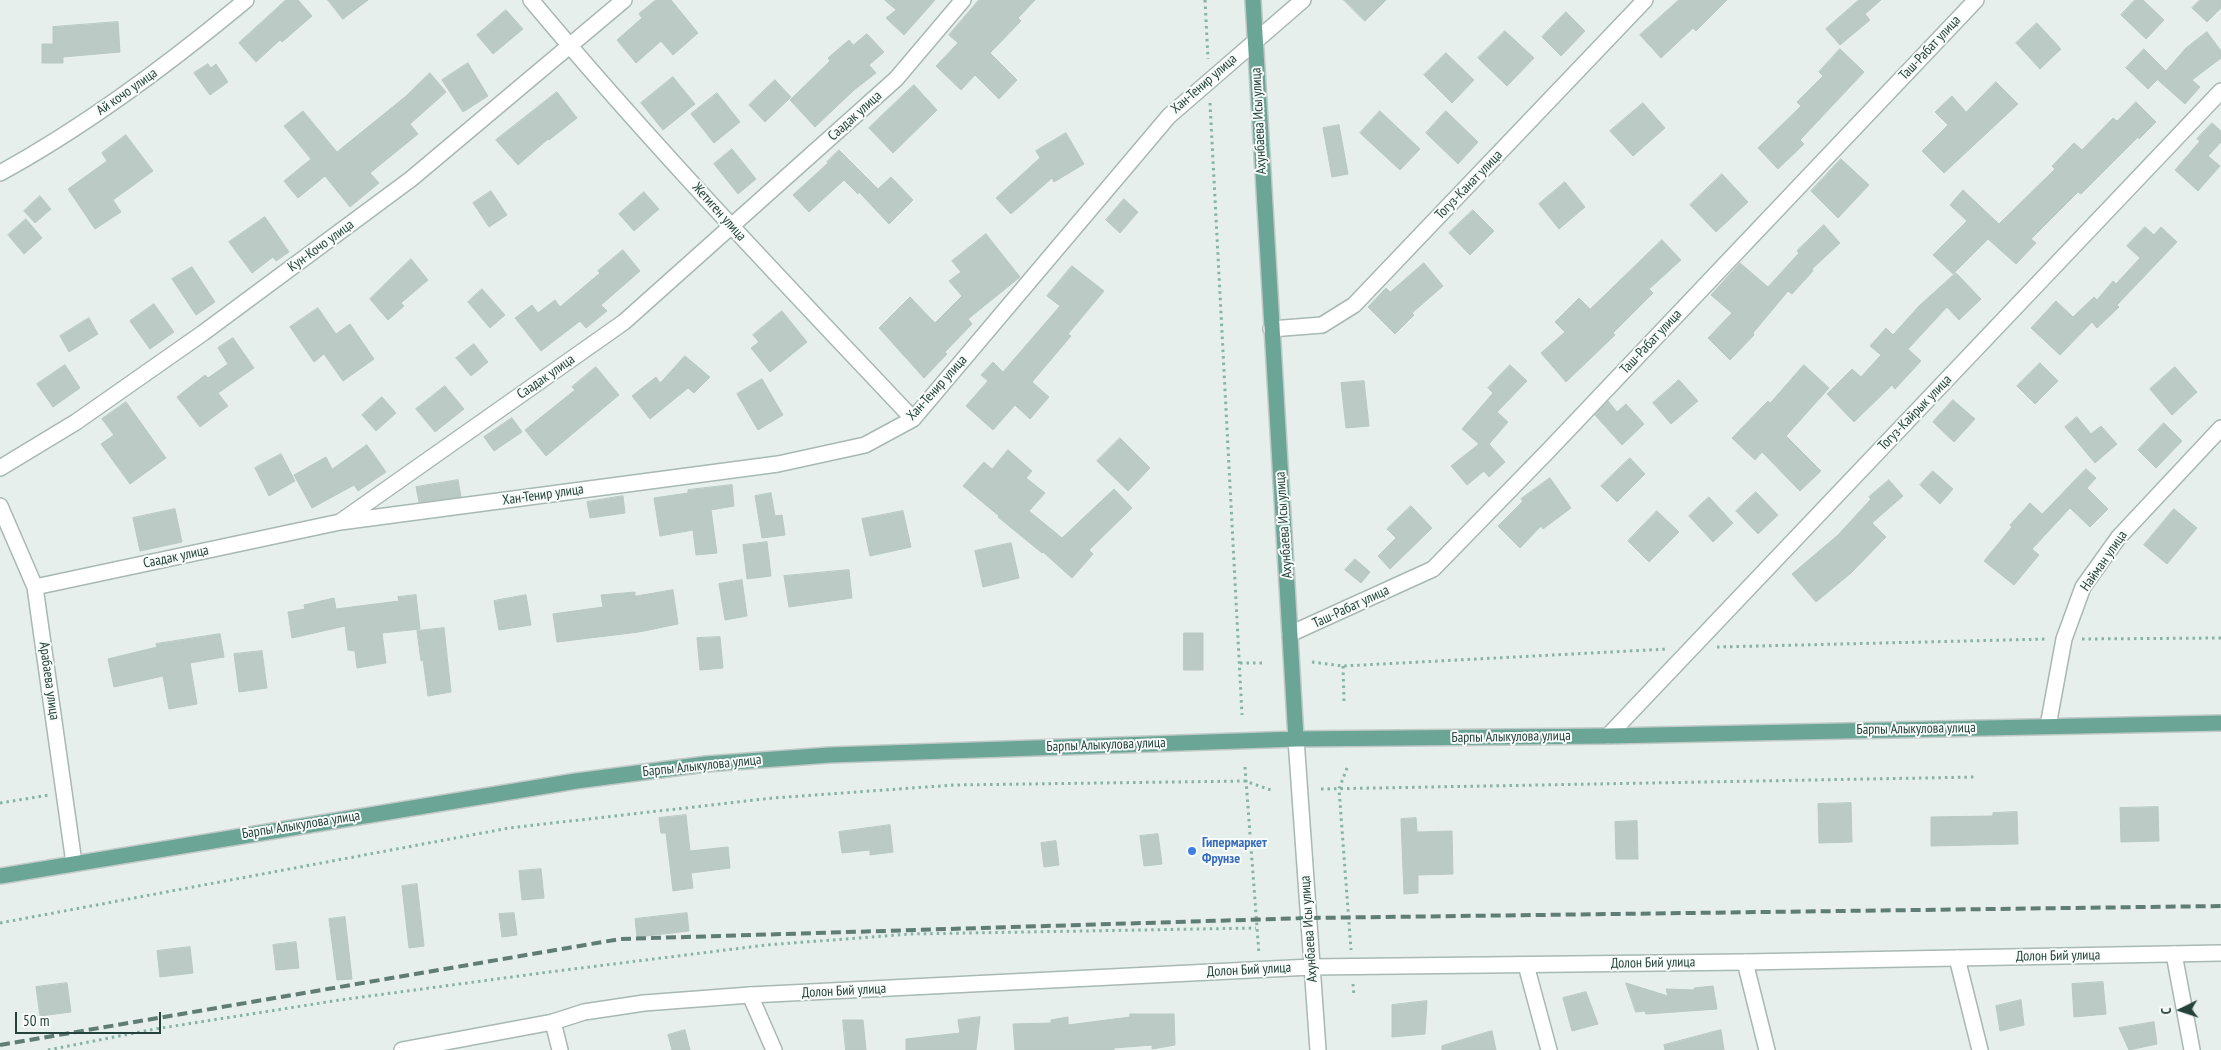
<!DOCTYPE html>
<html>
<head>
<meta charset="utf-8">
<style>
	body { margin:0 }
	#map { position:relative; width:2221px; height:1050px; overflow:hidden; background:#e6efeb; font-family:"PT Sans Narrow",sans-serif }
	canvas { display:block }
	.north { position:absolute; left:2156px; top:985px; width:50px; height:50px; -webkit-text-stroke:4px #f7fbf9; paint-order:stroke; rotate:266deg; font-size:14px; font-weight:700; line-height:20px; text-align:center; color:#24423a }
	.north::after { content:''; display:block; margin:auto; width:18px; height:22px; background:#24423a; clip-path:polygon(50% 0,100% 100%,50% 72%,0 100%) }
	.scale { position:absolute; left:15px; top:1012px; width:146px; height:22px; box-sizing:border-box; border:2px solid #24423a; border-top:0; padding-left:6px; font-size:15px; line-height:18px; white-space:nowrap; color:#24423a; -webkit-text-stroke:4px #f7fbf9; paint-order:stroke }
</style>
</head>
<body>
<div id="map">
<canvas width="2221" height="1050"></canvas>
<div class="north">С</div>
<div class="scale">50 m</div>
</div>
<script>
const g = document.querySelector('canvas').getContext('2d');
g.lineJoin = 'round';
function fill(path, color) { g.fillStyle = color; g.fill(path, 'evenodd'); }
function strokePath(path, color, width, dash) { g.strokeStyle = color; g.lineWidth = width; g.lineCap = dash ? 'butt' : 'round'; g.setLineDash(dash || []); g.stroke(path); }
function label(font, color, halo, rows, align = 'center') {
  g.font = font + ' "PT Sans Narrow",sans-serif'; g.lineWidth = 4; g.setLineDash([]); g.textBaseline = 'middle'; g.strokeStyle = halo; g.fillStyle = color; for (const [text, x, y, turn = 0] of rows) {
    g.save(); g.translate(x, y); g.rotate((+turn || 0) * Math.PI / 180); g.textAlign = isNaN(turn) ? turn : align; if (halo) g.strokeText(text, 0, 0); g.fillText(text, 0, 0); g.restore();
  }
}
const building = new Path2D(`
	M286 0H298L312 16 282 42 280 40 256 62 239 43Z
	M328 0H368L343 19Z
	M656 0H671L698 33 673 55 661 41 636 63 617 40 642 18 639 14Z
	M885 0H935L904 35 886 18 896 10Z
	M979 0H1035L1018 18 1021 21 990 53 1017 80 999 99 975 75 961 90 936 66 958 43 949 35Z
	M1344 0H1386L1365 21Z
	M1679 0H1727L1696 31 1693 28 1661 58 1640 35Z
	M1859 0H1881L1865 14 1870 20 1840 45 1826 29Z
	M2135 0H2143L2164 20 2146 39 2121 15Z
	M2200 0H2221V8L2207 22 2192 8Z
	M506 10 523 29 493 54 477 35Z
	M1566 12 1585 31 1561 56 1542 37Z
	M118 22 120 52 63 57V63H42V44H53V27Z
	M2037 23 2061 49 2040 69 2016 43Z
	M1505 31 1534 58 1507 86 1478 58Z
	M2207 32 2221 51V58L2192 80 2200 87 2185 104 2158 80 2186 48Z
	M867 34 884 52 869 65 876 73 854 90 815 127 790 100 830 61 828 58 849 40 853 45Z
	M1840 49 1864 72 1800 140 1804 144 1778 169 1758 148 1801 106 1797 102 1823 76 1819 72Z
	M2144 49 2166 71 2148 89 2126 68Z
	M1446 53 1474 80 1452 103 1424 75Z
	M468 63 488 96 463 112 442 80Z
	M208 64 211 68 216 64 228 82 210 95 194 73Z
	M430 73 446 92 410 124 418 134 370 173 379 183 350 207 325 176 298 198 284 181 311 159 284 126 303 111 337 152 405 97Z
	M673 77 695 104 663 130 641 103Z
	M775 80 791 97 765 122 749 105Z
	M1996 82 2018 104 1944 173 1922 151 1948 125 1935 112 1952 96 1966 112Z
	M914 85 937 110 893 153 869 128Z
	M557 92 577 118 549 140 548 139 518 165 496 140Z
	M717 93 740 122 714 143 691 114Z
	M2136 102 2156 122 2139 139 2138 137 2081 194 2078 192 2031 239 2036 243 2016 264 1988 239 1953 274 1933 255 1967 221 1950 205 1963 190 1999 224 2055 169 2052 166 2074 143 2082 150 2113 118 2117 121Z
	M1643 103 1665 128 1633 156 1610 131Z
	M1380 111 1420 149 1400 170 1360 133Z
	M1446 111 1478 142 1458 164 1426 133Z
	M2212 123 2221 131V142L2208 156 2220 166 2198 191 2175 170 2200 141 2197 139Z
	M1339 125 1348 174 1332 177 1323 128Z
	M1066 133 1084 164 1054 182 1052 178 1011 214 996 198 1040 158 1036 151Z
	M126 135 153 171 113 200 121 212 95 229 68 189 107 161 102 153Z
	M732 149 756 179 738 194 714 164Z
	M839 150 878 189 891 177 913 200 889 224 859 192 858 194 844 180 809 212 793 195 828 163 827 162Z
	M1841 159 1869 185 1838 218 1811 191Z
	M1722 174 1748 202 1716 232 1690 205Z
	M1565 182 1585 207 1559 229 1539 204Z
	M491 191 507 215 489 227 473 203Z
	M644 192 659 209 634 231 619 214Z
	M40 196 51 209 35 223 24 211Z
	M1124 199 1138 212 1120 233 1106 220Z
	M1473 210 1494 231 1470 255 1449 233Z
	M265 217 289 252 276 261 273 257 252 273 229 242Z
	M26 219 42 238 24 254 8 235Z
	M1824 225 1840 243 1812 269 1813 271 1792 294 1788 291 1753 333 1754 335 1730 360 1708 338 1732 313 1711 295 1740 263 1768 287 1799 253 1797 251Z
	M2145 227 2154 235 2161 227 2177 242 2117 305 2119 307 2097 328 2092 322 2060 355 2031 328 2056 301 2073 317 2094 297 2097 300 2113 281 2116 284 2140 258 2127 246Z
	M986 234 1020 277 968 319 972 324 945 352 947 354 924 378 879 328 910 297 935 323 962 296 949 281 961 272 952 261Z
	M1662 240 1681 260 1649 289 1653 293 1613 333 1615 335 1566 382 1541 353 1565 332 1555 322 1579 298 1590 309Z
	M623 250 640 271 601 305 607 311 586 328 580 321 541 351 515 318 532 305 538 313 555 300 560 307 600 273 598 271Z
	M411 259 428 280 401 303 404 306 388 320 370 299Z
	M1424 263 1443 286 1412 313 1414 315 1395 334 1368 307 1386 288 1390 292Z
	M1072 266 1104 291 1068 334 1071 336 1032 382 1049 397 1030 419 1015 405 993 430 966 406 988 381 981 375 993 362 1003 372 1060 306 1047 296Z
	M192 267 215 302 196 315 172 279Z
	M1956 273 1981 299 1959 320 1947 307 1908 349 1921 361 1895 389 1892 385 1854 422 1827 394 1852 369 1861 377 1881 355 1870 346 1886 328 1893 335 1919 306Z
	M482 289 505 315 490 328 468 302Z
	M154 304 174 332 150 349 130 321Z
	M318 308 336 334 350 324 374 359 343 381 324 354 314 362 290 327Z
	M782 311 807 342 770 372 751 348 759 342 753 335Z
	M89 318 98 334 69 352 60 336Z
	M233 338 254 368 218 393 228 406 200 427 177 397 205 375 208 378 228 364 218 348Z
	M474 344 488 362 471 376 456 358Z
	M685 356 710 377 694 393 688 388 650 419 632 396 656 377 660 383Z
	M2040 363 2058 381 2035 404 2017 386Z
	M65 365 80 388 53 407 37 384Z
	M1510 365 1527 381 1497 412 1508 422 1489 444 1505 462 1489 477 1484 471 1467 485 1451 466 1479 444 1462 429 1493 393 1488 388Z
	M1804 365 1829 388 1786 436 1821 471 1800 491 1762 452 1755 460 1732 438 1768 401 1770 403Z
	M596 367 619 395 546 456 525 430 575 390 572 387Z
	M2175 367 2197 392 2172 415 2150 389Z
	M762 379 783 415 758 430 737 394Z
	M1679 380 1698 401 1671 424 1653 403Z
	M1364 381 1369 426 1346 428 1341 383Z
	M445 386 464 409 435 432 416 409Z
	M382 397 396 413 376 431 362 415Z
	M1953 400 1975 419 1954 442 1933 422Z
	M1608 401 1617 412 1626 404 1644 424 1622 445 1595 415Z
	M126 402 166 458 130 484 101 444 114 435 102 419Z
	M2077 417 2091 434 2101 426 2117 444 2095 463 2065 427Z
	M512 418 522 432 494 451 484 437Z
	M2164 423 2182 441 2156 468 2138 450Z
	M1120 438 1150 468 1128 491 1097 461Z
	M367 445 386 472 358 491 354 485 312 508 294 475 326 457 332 469Z
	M1008 450 1032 471 1026 478 1045 493 1029 511 1062 538 1114 489 1132 508 1089 550 1093 554 1072 578 1043 552 1042 553 998 517 999 516 963 486 984 462 992 469Z
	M281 454 295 481 269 496 255 468Z
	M1630 458 1645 474 1617 502 1601 486Z
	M2086 469 2096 478 2087 488 2108 509 2090 527 2070 508 2032 549 2039 555 2014 585 1984 561 2012 527 2010 525 2030 503 2042 514Z
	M1933 471 1953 489 1940 504 1920 485Z
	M1550 478 1571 508 1543 529 1541 526 1520 548 1498 526 1523 501 1521 499Z
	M458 480 461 497 419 502 416 487Z
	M1889 480 1903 496 1872 523 1886 537 1851 573 1816 602 1792 574 1838 535 1871 499 1869 497Z
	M732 485 734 506 711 510 717 553 696 555 693 530 660 536 654 498 688 493V490Z
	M1756 492 1778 515 1758 534 1736 511Z
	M771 493 775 516 782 515 785 535 762 538 755 496Z
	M623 496 625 513 590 518 587 502Z
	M1709 497 1733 523 1713 542 1689 516Z
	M1411 506 1432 528 1390 569 1378 556 1396 538 1387 529Z
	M175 509 182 542 140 551 133 518Z
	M2174 509 2197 528 2167 564 2144 545Z
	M903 511 911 547 870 556 862 519Z
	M1657 511 1679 532 1649 562 1628 541Z
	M767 542 771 576 747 579 743 545Z
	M1011 543 1019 578 983 587 975 551Z
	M1355 559 1370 572 1361 583 1345 570Z
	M849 570 852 598 789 607 784 576Z
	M742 580 747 616 725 620 719 584Z
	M673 590 678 624 639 632 557 642 553 614 603 607 601 595 635 592V596Z
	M416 595 420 629 382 633 386 663 357 668 355 651 348 650 345 626 292 638 288 612 305 609 304 605 334 598 336 609 399 601 398 597Z
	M526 595 531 625 499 630 494 601Z
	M444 628 451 692 428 696 423 660 421 661 417 631Z
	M1184 633H1203V670H1184Z
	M220 634 224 657 190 663 197 704 169 709 163 676 114 687 108 659 157 647 156 644Z
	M720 637 723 668 700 670 697 638Z
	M262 651 267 688 239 692 234 654Z
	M1851 803 1852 842 1819 843 1818 804Z
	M2158 807 2159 841 2121 842 2120 808Z
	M2017 812 2018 844 1931 846V817L1993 816V813Z
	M686 815 690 851 728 847 730 868 691 873 693 888 673 891 666 833H661L659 818Z
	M1416 818 1417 832 1452 831 1453 874 1418 875V893L1404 894 1401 819Z
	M1637 821 1638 859H1616L1615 822Z
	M890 825 893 852 870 855V850L842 853 839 832Z
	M1158 834 1162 864 1144 866 1140 836Z
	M1056 841 1059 865 1044 867 1041 843Z
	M541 869 544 898 522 900 519 871Z
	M417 884 424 946 409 948 402 886Z
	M514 913 517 935 502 937 499 914Z
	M687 913 689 931 637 937 635 919Z
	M345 917 352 979 337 980 329 919Z
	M296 942 299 968 276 970 273 945Z
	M190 947 193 973 160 977 157 951Z
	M2103 982 2106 1014 2074 1017 2072 984Z
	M67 983 71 1012 40 1016 36 987Z
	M1626 983 1668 996 1666 989 1695 990 1694 988 1713 986 1717 1009 1646 1014 1645 1011 1636 1012Z
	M1586 992 1598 1024 1572 1031 1563 998Z
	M2021 1000 2024 1025 2000 1031 1996 1006Z
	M1427 1001 1425 1034 1392 1037V1005Z
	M1130 1014H1174L1175 1045 1152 1049V1045L1114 1048V1050H1015L1013 1024 1051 1023V1020L1068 1017V1025L1130 1017Z
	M980 1017 976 1050H906V1039L960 1033 958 1020Z
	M843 1020H863L866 1050H846Z
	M2154 1022 2157 1044 2129 1050 2119 1028Z
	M685 1030 690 1050H672L668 1035Z
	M1721 1030 1724 1050H1665L1664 1045Z
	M1492 1031 1496 1050H1442V1046Z`);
fill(building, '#bbcac4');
strokePath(building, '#b8c9c2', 1);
const minor = new Path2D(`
	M531 0C652 145 783 281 913 419
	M0 173C88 125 169 64 246 0
	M1271 329 1322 325 1354 305 1645 0
	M0 468 76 422 203 333 411 179 624 0
	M0 506 35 587 74 863
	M340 522 778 464 865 445 913 419 1169 116 1303 0
	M35 587 340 522 624 322 896 79 963 0
	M1290 634 1433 569 1548 451 1976 0
	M2048 726 2064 639 2083 587 2118 538 2221 428
	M1608 736 2221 91
	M2174 954 2192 1050
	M1957 958 1980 1050
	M1745 962 1767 1050
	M1526 965 1549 1050
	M750 995 774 1050
	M553 1022 560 1050`);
const tertiary = new Path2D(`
	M1296 739 1318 1050
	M402 1050 553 1022 584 1012 644 1003 750 995 1311 967 1745 962 2221 953`);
const primary = new Path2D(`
	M1253 0 1296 739
	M0 876 576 781 706 764 830 755 1296 739 1608 736 2221 723`);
strokePath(minor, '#a8b8b2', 18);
strokePath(tertiary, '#a8b8b2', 18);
strokePath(primary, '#c2cac8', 18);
strokePath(new Path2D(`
	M1205 0 1208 59
	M1210 103 1242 715
	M2082 639 2221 638
	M1717 647 2048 639
	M1312 662 1343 666 1668 649
	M1240 663H1262
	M1343 666 1344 702
	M1245 767 1259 954
	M1347 768 1339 789 1351 950
	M1321 789 1977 777
	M0 803 49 795
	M0 923 509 828 773 798 954 785 1245 781 1271 790
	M1353 984 1354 996
	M48 1050 155 1029 340 1000 549 972 766 945 910 934 1256 928`), '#86b3a5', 3, [2.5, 4]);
strokePath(minor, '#fff', 15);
strokePath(tertiary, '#fff', 15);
strokePath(primary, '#6aa596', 15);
strokePath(new Path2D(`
	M0 1045 620 939 1308 918 2221 906`), '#5f7d75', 4, [10, 5]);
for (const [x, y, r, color] of [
	[1192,851,5,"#3f7fe0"]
]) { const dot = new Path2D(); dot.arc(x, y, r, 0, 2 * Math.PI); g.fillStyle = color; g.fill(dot); strokePath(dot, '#f7fbf9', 2); }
label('14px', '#24423a', '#f7fbf9', [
	["Таш-Рабат улица",1930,48,-47],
	["Хан-Тенир улица",1204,84,-41],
	["Ай кочо улица",127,92,-35],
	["Саадак улица",855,116,-42],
	["Ахунбаева Исы улица",1259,121,-93],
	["Тогуз-Канат улица",1469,185,-46],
	["Жетиген улица",719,212,48],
	["Кун-Кочо улица",321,246,-36],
	["Таш-Рабат улица",1651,342,-47],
	["Саадак улица",546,377,-35],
	["Хан-Тенир улица",937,388,-48],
	["Тогуз-Кайрык улица",1915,413,-46],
	["Хан-Тенир улица",543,495,-8],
	["Ахунбаева Исы улица",1284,525,-94],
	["Саадак улица",176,557,-12],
	["Найман улица",2104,561,-55],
	["Таш-Рабат улица",1351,607,-25],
	["Арабаева улица",49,681,82],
	["Барпы Алыкулова улица",1916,729,-1],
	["Барпы Алыкулова улица",1511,737,-1],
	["Барпы Алыкулова улица",1106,745,-2],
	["Барпы Алыкулова улица",702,766,-6],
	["Барпы Алыкулова улица",301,825,-9],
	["Ахунбаева Исы улица",1309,929,-94],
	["Долон Бий улица",2058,956,-1],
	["Долон Бий улица",1653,963,-1],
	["Долон Бий улица",1249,970,-3],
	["Долон Бий улица",844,991,-3]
]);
label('bold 14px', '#366cbe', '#f7fbf9', [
	["Гипермаркет",1202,843],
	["Фрунзе",1202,859]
], 'left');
</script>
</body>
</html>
